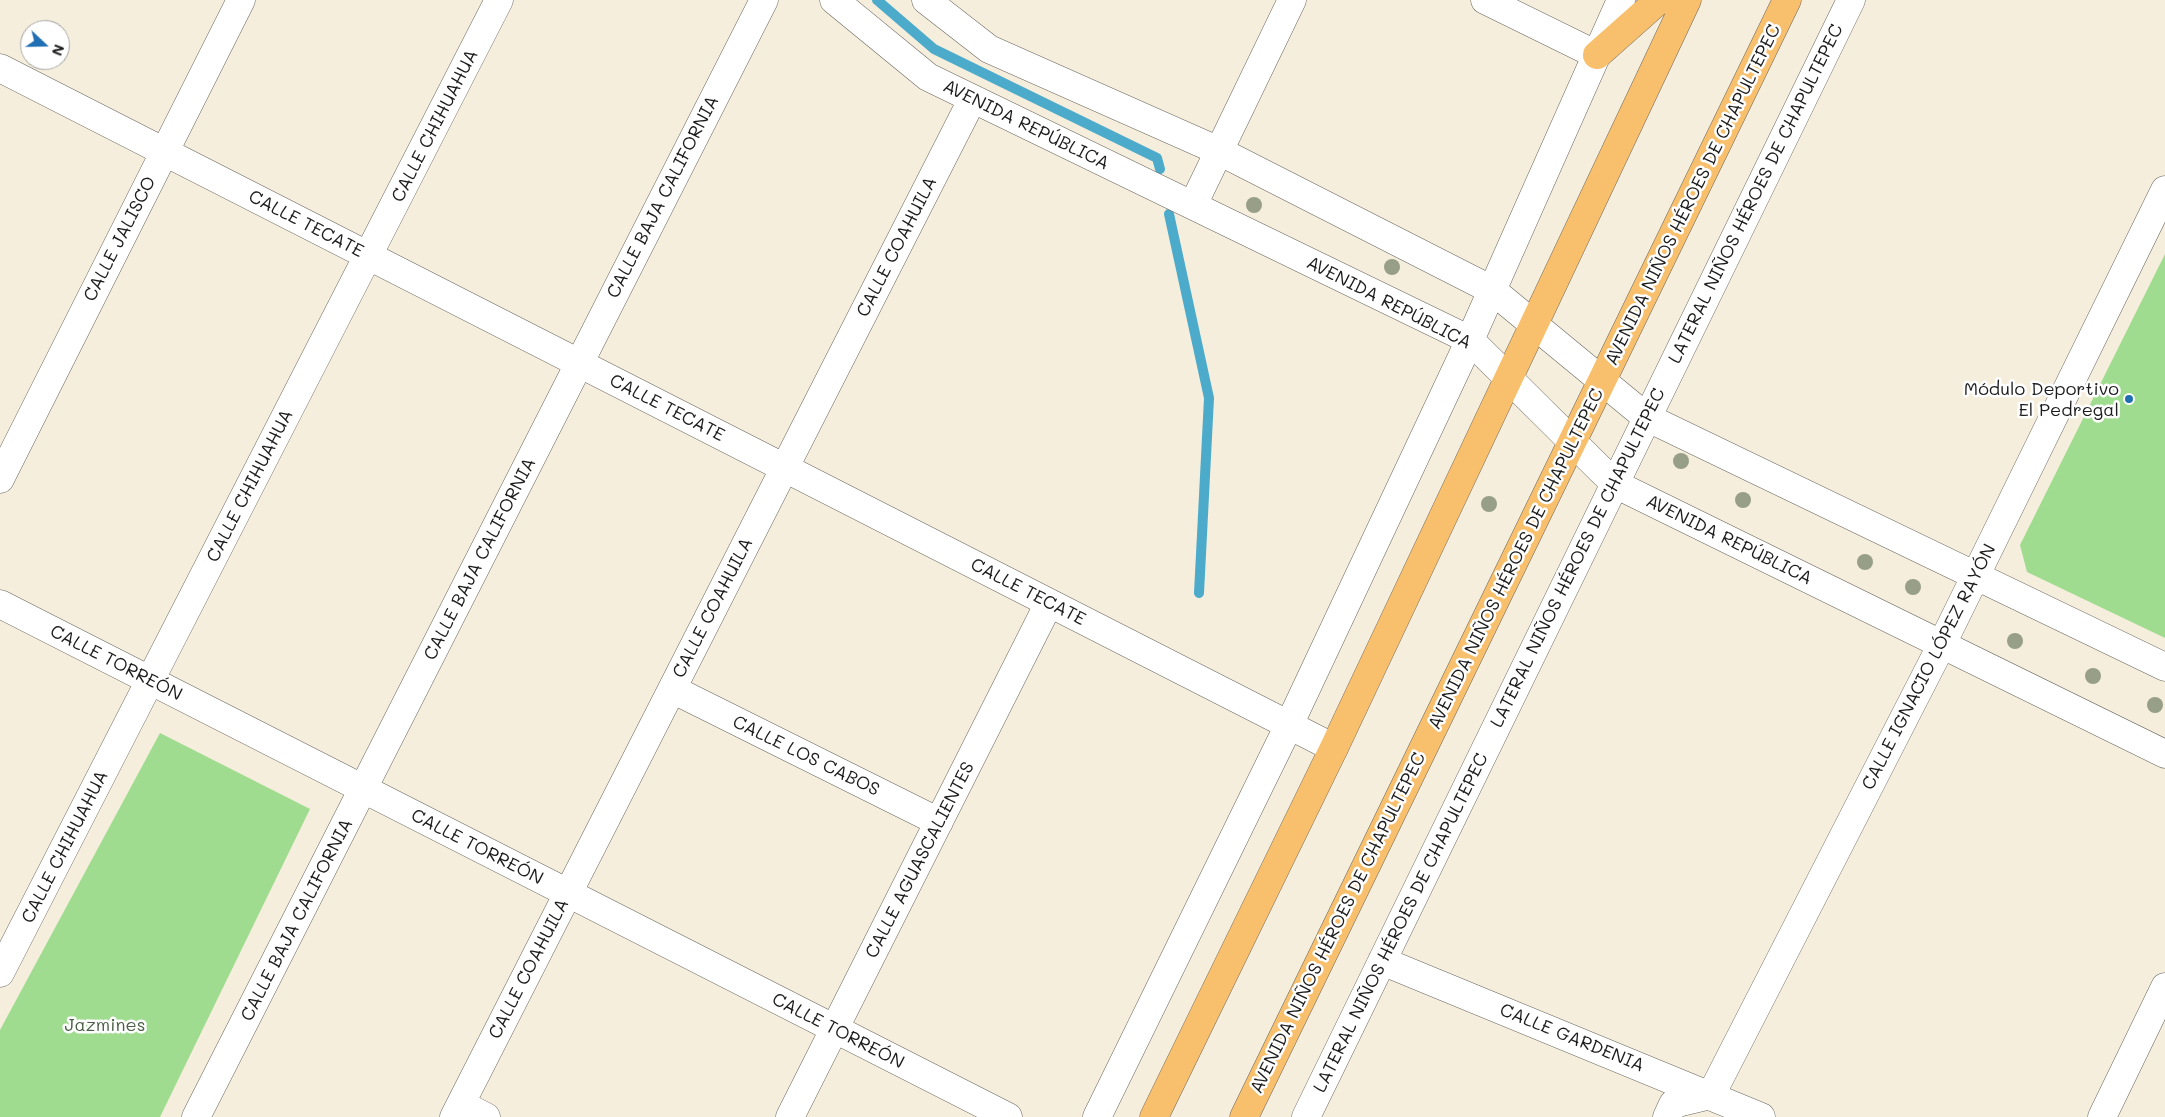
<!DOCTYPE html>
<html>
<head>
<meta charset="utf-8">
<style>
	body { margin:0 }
	#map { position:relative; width:2165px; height:1117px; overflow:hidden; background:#f6eedc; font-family:Mali,sans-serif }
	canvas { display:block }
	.north { position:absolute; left:20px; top:20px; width:50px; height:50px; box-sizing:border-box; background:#fff; border:1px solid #a4a4a4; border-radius:50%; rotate:111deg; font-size:14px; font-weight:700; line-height:20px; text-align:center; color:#1c1c1c }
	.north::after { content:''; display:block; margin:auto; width:18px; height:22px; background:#1f6fb2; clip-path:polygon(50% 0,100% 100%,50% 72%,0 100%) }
</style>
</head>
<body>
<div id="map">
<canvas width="2165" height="1117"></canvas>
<div class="north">N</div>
</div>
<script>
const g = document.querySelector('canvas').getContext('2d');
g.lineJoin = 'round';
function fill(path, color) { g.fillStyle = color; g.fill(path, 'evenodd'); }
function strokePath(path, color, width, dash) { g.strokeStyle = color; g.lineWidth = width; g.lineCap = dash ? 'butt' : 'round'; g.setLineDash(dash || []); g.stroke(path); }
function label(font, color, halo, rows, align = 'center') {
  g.font = font + ' Mali,sans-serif'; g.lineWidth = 5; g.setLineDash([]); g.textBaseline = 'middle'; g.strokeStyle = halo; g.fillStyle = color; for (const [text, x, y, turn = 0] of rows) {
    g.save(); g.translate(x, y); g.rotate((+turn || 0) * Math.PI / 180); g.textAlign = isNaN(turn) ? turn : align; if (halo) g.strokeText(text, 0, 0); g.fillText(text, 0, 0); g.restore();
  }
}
fill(new Path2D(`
	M2165 254V638L2027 572 2020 545Z
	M160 733 310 809 160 1117H0V1030Z`), '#9fdc90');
strokePath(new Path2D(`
	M877 0 934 49 1157 158 1160 169
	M1169 214 1209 398 1199 593`), '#4cabcb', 10);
const minor = new Path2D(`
	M834 0 928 77 1470 340 1615 484 2165 754
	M926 0 989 49 1219 151 1492 290 1646 417 2165 667
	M1485 0 1597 55
	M0 68 1334 748
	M1193 205 1292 0
	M0 479 241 0
	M0 604 1008 1117
	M672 689 939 822
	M1382 961 1761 1117
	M0 973 499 0
	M461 1104 486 1117
	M196 1117 764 0
	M454 1117 972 100
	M790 1117 1049 603
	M1097 1117 1289 725 1470 340 1621 0
	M1306 1117 1851 0
	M1667 1117 1673 1104 1711 1095 1942 644 2165 190
	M2102 1117 2165 987`);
const major = new Path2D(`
	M1597 55 1659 0
	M1154 1117 1334 748 1687 0
	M1244 1117 1787 0`);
strokePath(minor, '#68665f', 29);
strokePath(major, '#68665f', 29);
strokePath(minor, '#fff', 28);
strokePath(major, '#f8bf6c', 28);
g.fillStyle = '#979f89';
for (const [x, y] of [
	[1254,205],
	[1392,267],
	[1681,461],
	[1743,500],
	[1489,504],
	[1865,562],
	[1913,587],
	[2015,641],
	[2093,676],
	[2155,705]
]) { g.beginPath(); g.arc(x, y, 8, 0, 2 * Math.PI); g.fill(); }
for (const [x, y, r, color] of [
	[2129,399,5,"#1f6fb2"]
]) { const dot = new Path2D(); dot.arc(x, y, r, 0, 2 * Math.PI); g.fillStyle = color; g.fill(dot); strokePath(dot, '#fff', 2); }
label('18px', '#1c1c1c', '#fff', [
	["AVENIDA REPÚBLICA",1026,125,26],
	["CALLE CHIHUAHUA",435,126,-63],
	["LATERAL NIÑOS HÉROES DE CHAPULTEPEC",1756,194,-64],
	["AVENIDA NIÑOS HÉROES DE CHAPULTEPEC",1693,195,-64],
	["CALLE BAJA CALIFORNIA",663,197,-63],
	["CALLE TECATE",306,224,27],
	["CALLE JALISCO",120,239,-63],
	["CALLE COAHUILA",897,247,-63],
	["AVENIDA REPÚBLICA",1389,303,27],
	["CALLE TECATE",667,408,27],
	["CALLE CHIHUAHUA",250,486,-63],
	["AVENIDA REPÚBLICA",1729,540,26],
	["LATERAL NIÑOS HÉROES DE CHAPULTEPEC",1578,558,-64],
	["CALLE BAJA CALIFORNIA",480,559,-63],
	["AVENIDA NIÑOS HÉROES DE CHAPULTEPEC",1516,559,-64],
	["CALLE TECATE",1028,592,27],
	["CALLE COAHUILA",713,608,-63],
	["CALLE TORREÓN",116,663,27],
	["CALLE IGNACIO LÓPEZ RAYÓN",1929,667,-63],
	["CALLE LOS CABOS",806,756,26],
	["CALLE CHIHUAHUA",65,847,-63],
	["CALLE TORREÓN",477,847,27],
	["CALLE AGUASCALIENTES",920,860,-63],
	["CALLE BAJA CALIFORNIA",297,920,-63],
	["AVENIDA NIÑOS HÉROES DE CHAPULTEPEC",1338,923,-64],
	["LATERAL NIÑOS HÉROES DE CHAPULTEPEC",1401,923,-64],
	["CALLE COAHUILA",529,969,-63],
	["CALLE TORREÓN",838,1031,27],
	["CALLE GARDENIA",1572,1038,22]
]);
label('18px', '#1c1c1c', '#fff', [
	["Módulo Deportivo",2119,389],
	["El Pedregal",2119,410]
], 'right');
label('18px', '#4a5f45', '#fff', [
	["Jazmines",105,1025]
]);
</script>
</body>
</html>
